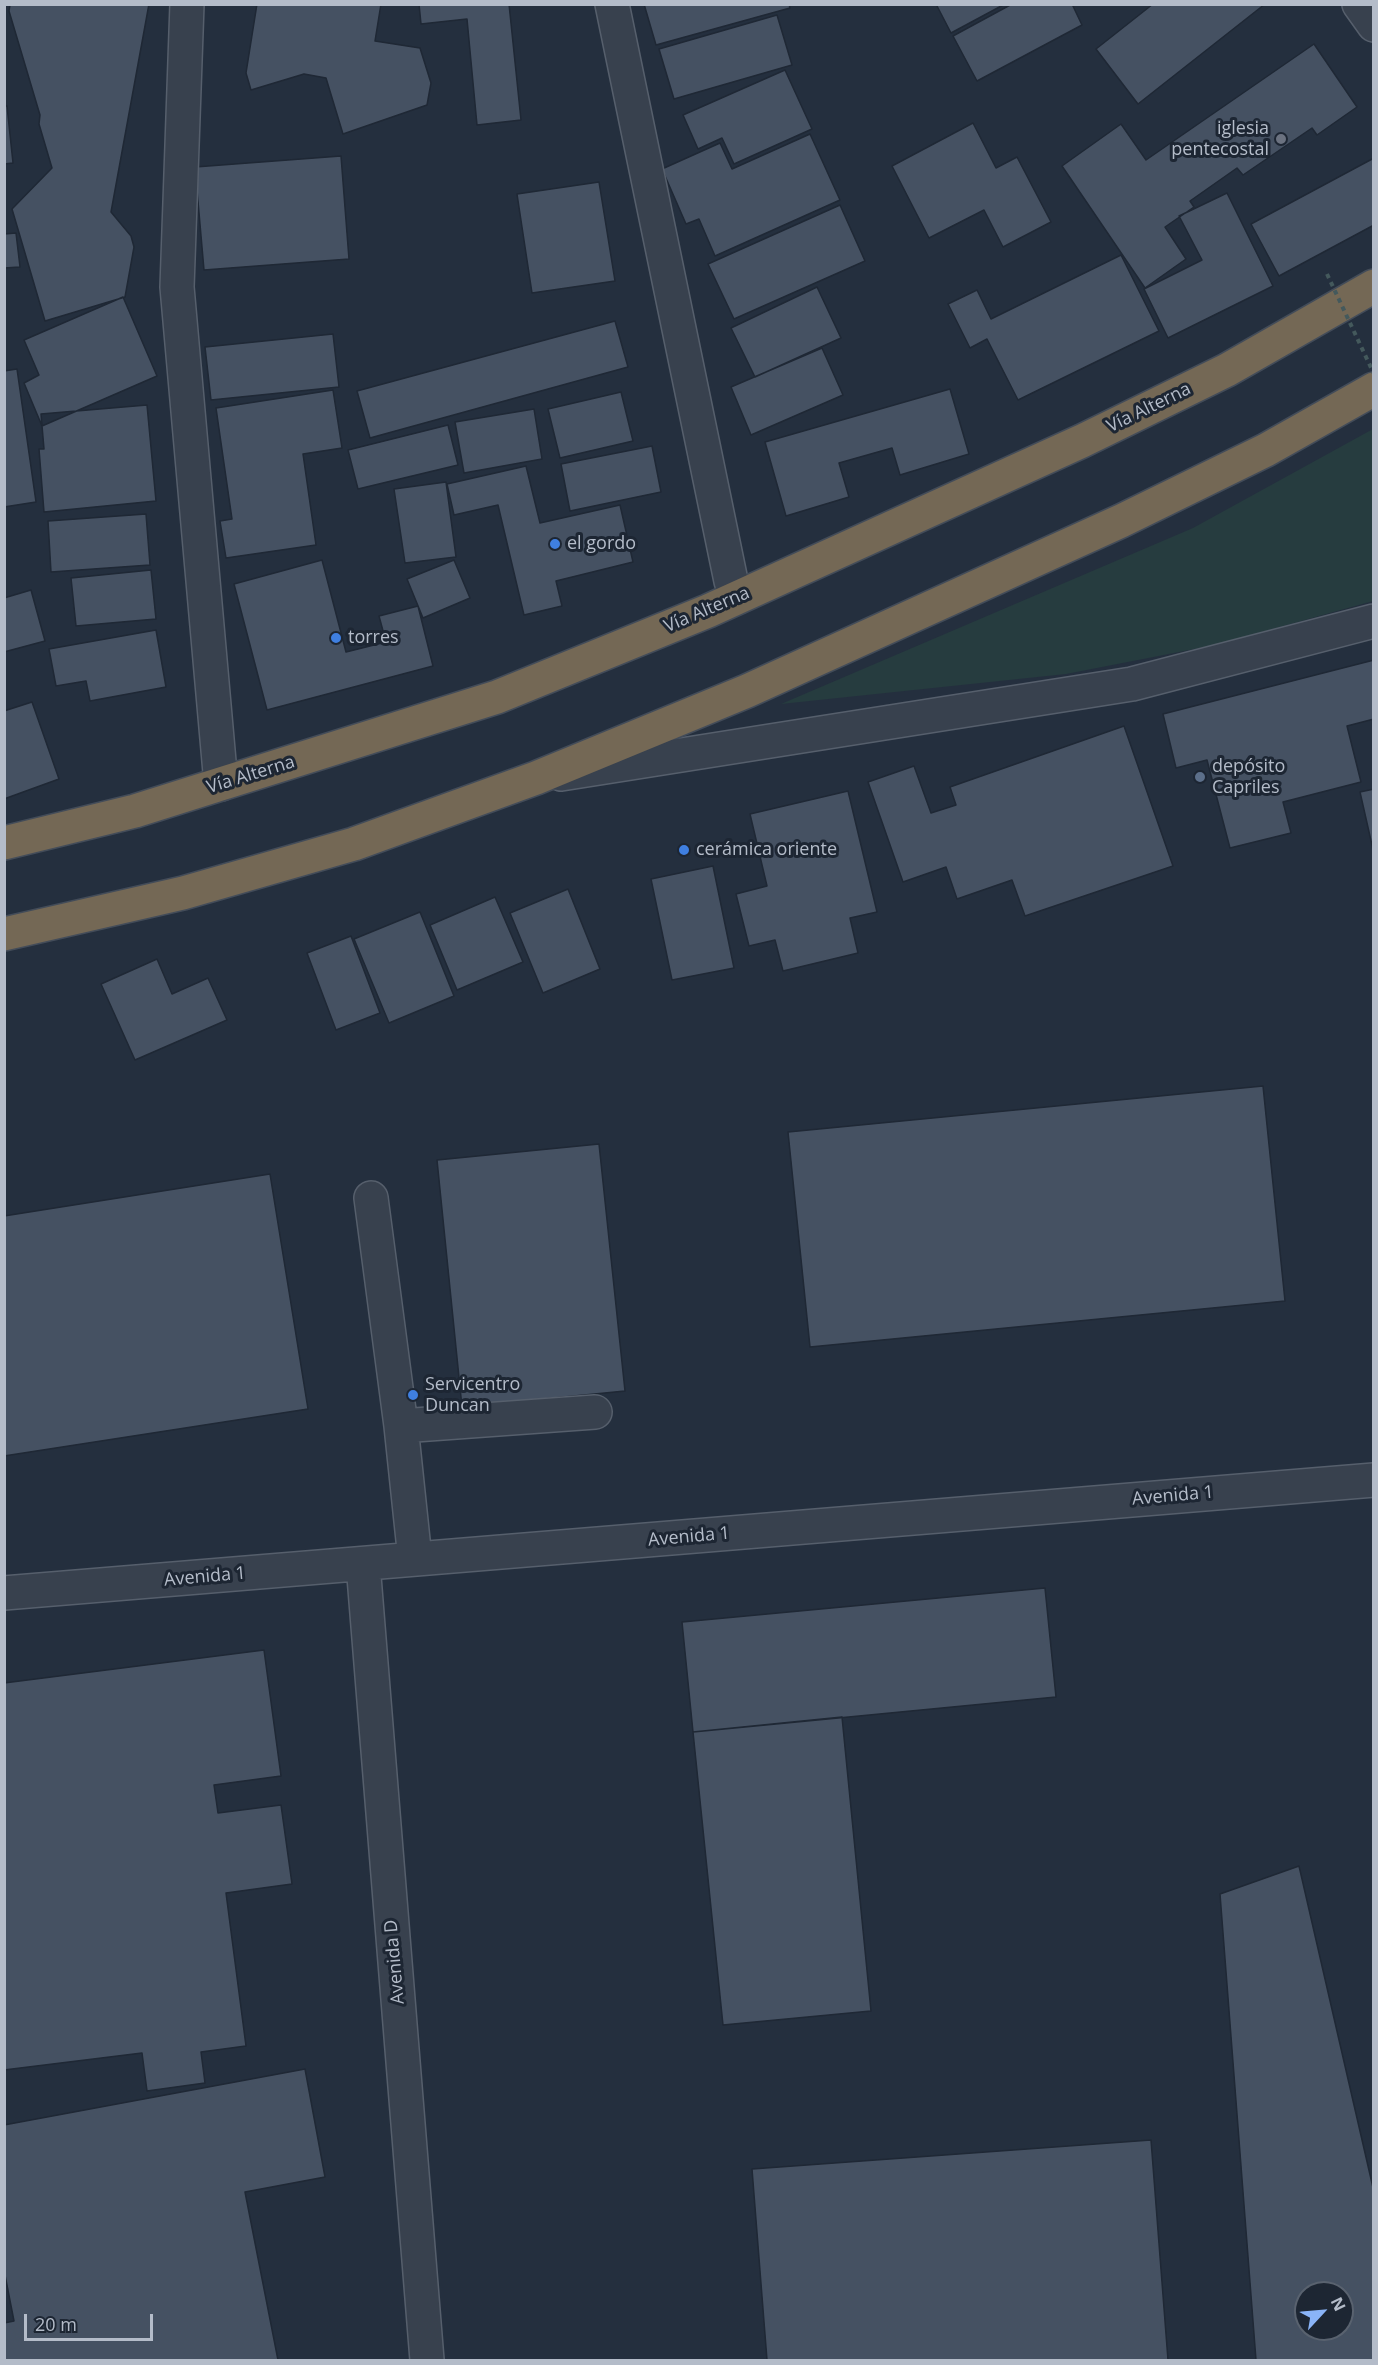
<!DOCTYPE html>
<html>
<head>
<meta charset="utf-8">
<style>
	body { margin:0 }
	#map { position:relative; width:1378px; height:2365px; overflow:hidden; background:#242f3e; font-family:"Open Sans",sans-serif }
	canvas { display:block }
	.frame { position:absolute; inset:0; border:6px solid #b4bcc9; pointer-events:none }
	.north { position:absolute; left:1294px; top:2281px; width:60px; height:60px; box-sizing:border-box; background:#1d2633; border:2px solid #59626f; border-radius:50%; rotate:64deg; font-size:16px; font-weight:700; line-height:24px; text-align:center; color:#b4bcc9 }
	.north::after { content:''; display:block; margin:auto; width:21px; height:27px; background:#8ab4f8; clip-path:polygon(50% 0,100% 100%,50% 72%,0 100%) }
	.scale { position:absolute; left:24px; top:2314px; width:129px; height:27px; box-sizing:border-box; border:3px solid #b4bcc9; border-top:0; padding-left:8px; font-size:18px; line-height:21px; white-space:nowrap; color:#b4bcc9; -webkit-text-stroke:4px #1d2633; paint-order:stroke }
</style>
</head>
<body>
<div id="map">
<canvas width="1378" height="2365"></canvas>
<div class="frame"></div>
<div class="north">N</div>
<div class="scale">20 m</div>
</div>
<script>
const g = document.querySelector('canvas').getContext('2d');
g.lineJoin = 'round';
function fill(path, color) { g.fillStyle = color; g.fill(path, 'evenodd'); }
function strokePath(path, color, width, dash) { g.strokeStyle = color; g.lineWidth = width; g.lineCap = dash ? 'butt' : 'round'; g.setLineDash(dash || []); g.stroke(path); }
function label(font, color, halo, rows, align = 'center') {
  g.font = font + ' "Open Sans",sans-serif'; g.lineWidth = 6; g.setLineDash([]); g.textBaseline = 'middle'; g.strokeStyle = halo; g.fillStyle = color; for (const [text, x, y, turn = 0] of rows) {
    g.save(); g.translate(x, y); g.rotate((+turn || 0) * Math.PI / 180); g.textAlign = isNaN(turn) ? turn : align; if (halo) g.strokeText(text, 0, 0); g.fillText(text, 0, 0); g.restore();
  }
}
fill(new Path2D(`
	M1373 429V601L1215 645 1066 674 781 704 1193 528Z`), '#263c3f');
const building = new Path2D(`
	M149 4 111 212 131 236 134 247 125 297 45 321 12 209 52 168 39 124 40 115 9 11 10 5Z
	M257 4H381L375 41 420 48 431 83 427 105 343 134 326 78 304 74 251 90 246 73Z
	M419 4H509L521 120 477 125 467 19 421 24Z
	M644 4H789L790 8 656 45Z
	M936 4H1005L951 33Z
	M1012 4H1072L1082 25 977 81 953 36Z
	M1153 4H1265L1138 104 1096 49Z
	M777 15 792 65 674 99 659 49Z
	M1314 44 1357 107 1317 135 1312 128 1243 175 1237 168 1190 201 1194 207 1165 227 1186 259 1145 288 1062 166 1121 124 1146 160Z
	M785 70 812 129 734 164 722 138 698 149 683 115Z
	M4 106H7L13 163 4 164Z
	M973 123 996 168 1017 157 1051 222 1003 247 984 210 929 238 892 166Z
	M810 134 840 200 715 256 699 219 686 224 662 169 720 143 732 169Z
	M341 156 349 259 204 270 195 167Z
	M1374 158V225L1279 276 1251 224Z
	M599 182 615 281 532 293 517 194Z
	M1227 193 1273 286 1168 338 1144 289 1202 260 1179 216Z
	M840 205 865 261 734 319 708 264Z
	M16 233 20 267 4 268V234Z
	M1121 255 1159 331 1018 400 987 339 970 348 948 304 977 290 991 319Z
	M817 287 841 338 755 377 731 328Z
	M123 297 157 376 42 426 24 383 39 375 24 340Z
	M615 321 628 367 370 438 357 391Z
	M333 334 339 387 211 400 205 347Z
	M822 348 843 395 751 435 731 387Z
	M17 369 36 502 4 507V371Z
	M950 389 969 454 900 475 892 448 839 463 849 497 786 516 765 442Z
	M333 390 342 448 303 454 316 545 226 558 220 521 232 519 216 408Z
	M621 392 633 441 560 458 548 409Z
	M147 405 156 501 44 512 39 449H44L41 414Z
	M534 409 542 459 464 473 455 422Z
	M448 425 458 465 358 489 348 450Z
	M652 446 661 492 570 511 561 464Z
	M526 466 540 523 620 505 633 562 556 581 562 606 524 615 498 505 454 515 447 484Z
	M446 482 456 557 405 563 394 489Z
	M146 514 150 565 51 572 48 521Z
	M322 560 346 652 386 642 379 616 418 606 433 666 267 710 234 584Z
	M454 560 470 598 423 618 407 579Z
	M151 570 156 619 76 626 71 578Z
	M31 590 45 641 4 652V598Z
	M156 630 166 687 90 701 86 681 56 686 49 649Z
	M1374 660V719L1347 726 1361 782 1283 802 1291 833 1230 848 1207 760 1176 768 1163 714Z
	M32 702 59 779 4 799V711Z
	M1124 726 1173 866 1025 916 1012 880 957 899 946 867 903 882 868 782 914 766 931 813 956 805 950 787Z
	M1374 789V854L1360 792Z
	M848 791 877 912 850 918 858 953 783 971 775 940 749 946 736 894 767 886 750 814Z
	M713 866 734 968 672 980 651 879Z
	M568 889 600 969 543 993 510 913Z
	M495 897 523 962 457 990 430 925Z
	M420 912 454 996 389 1023 354 939Z
	M351 936 380 1013 336 1030 307 953Z
	M157 959 172 994 208 978 227 1020 135 1060 101 984Z
	M1263 1086 1285 1301 810 1347 788 1132Z
	M599 1144 625 1391 462 1407 437 1160Z
	M270 1174 308 1409 4 1456V1216Z
	M1045 1588 1056 1697 693 1732 682 1622Z
	M264 1650 281 1776 214 1785 218 1813 281 1805 292 1884 226 1893 246 2046 201 2052 205 2083 147 2091 142 2053 4 2070V1683Z
	M842 1717 871 2011 723 2025 693 1732Z
	M1299 1866 1374 2192V2360H1256L1220 1894ZM1306 2293H1342V2329H1306Z
	M305 2069 325 2177 245 2192 278 2360H4V2323L14 2321 4 2270V2125Z
	M1151 2140 1168 2360H767L752 2169Z`);
fill(building, '#455162');
strokePath(building, '#1f2835', 1.5);
const minor = new Path2D(`
	M187 4 177 287 221 784
	M612 4 731 581 738 597
	M1359 4 1374 25
	M561 774 1132 684 1374 621
	M371 1198 401 1426 415 1559
	M401 1426 595 1412
	M363 1564 427 2360
	M4 1593 1374 1480`);
const highway = new Path2D(`
	M4 843 135 811 497 697 708 611 1082 441 1227 370 1374 286
	M4 934 183 893 354 844 536 778 747 691 1121 521 1266 450 1374 389`);
strokePath(minor, '#565f6c', 36);
strokePath(highway, '#434c59', 36);
strokePath(minor, '#38414e', 33);
strokePath(highway, '#746855', 33);
strokePath(new Path2D(`
	M1327 274 1374 374`), '#44595c', 4, [4.5, 4.5]);
for (const [x, y, r, color] of [
	[1281,139,6,"#6b7280"],
	[555,544,6,"#3f7fe0"],
	[336,638,6,"#3f7fe0"],
	[1200,777,6,"#5c6f8a"],
	[684,850,6,"#3f7fe0"],
	[413,1395,6,"#3f7fe0"]
]) { const dot = new Path2D(); dot.arc(x, y, r, 0, 2 * Math.PI); g.fillStyle = color; g.fill(dot); strokePath(dot, '#1d2633', 2); }
label('18px', '#b4bcc9', '#1d2633', [
	["iglesia",1269,129,"right"],
	["pentecostal",1269,150,"right"],
	["el gordo",567,544],
	["torres",348,638],
	["depósito",1212,767],
	["Capriles",1212,788],
	["cerámica oriente",696,850],
	["Servicentro",425,1385],
	["Duncan",425,1406]
], 'left');
label('18px', '#b4bcc9', '#1d2633', [
	["Vía Alterna",1149,408,-26],
	["Vía Alterna",707,610,-23],
	["Vía Alterna",251,775,-17],
	["Avenida 1",1173,1496,-5],
	["Avenida 1",689,1537,-5],
	["Avenida 1",205,1577,-5],
	["Avenida D",395,1962,-95]
]);
</script>
</body>
</html>
